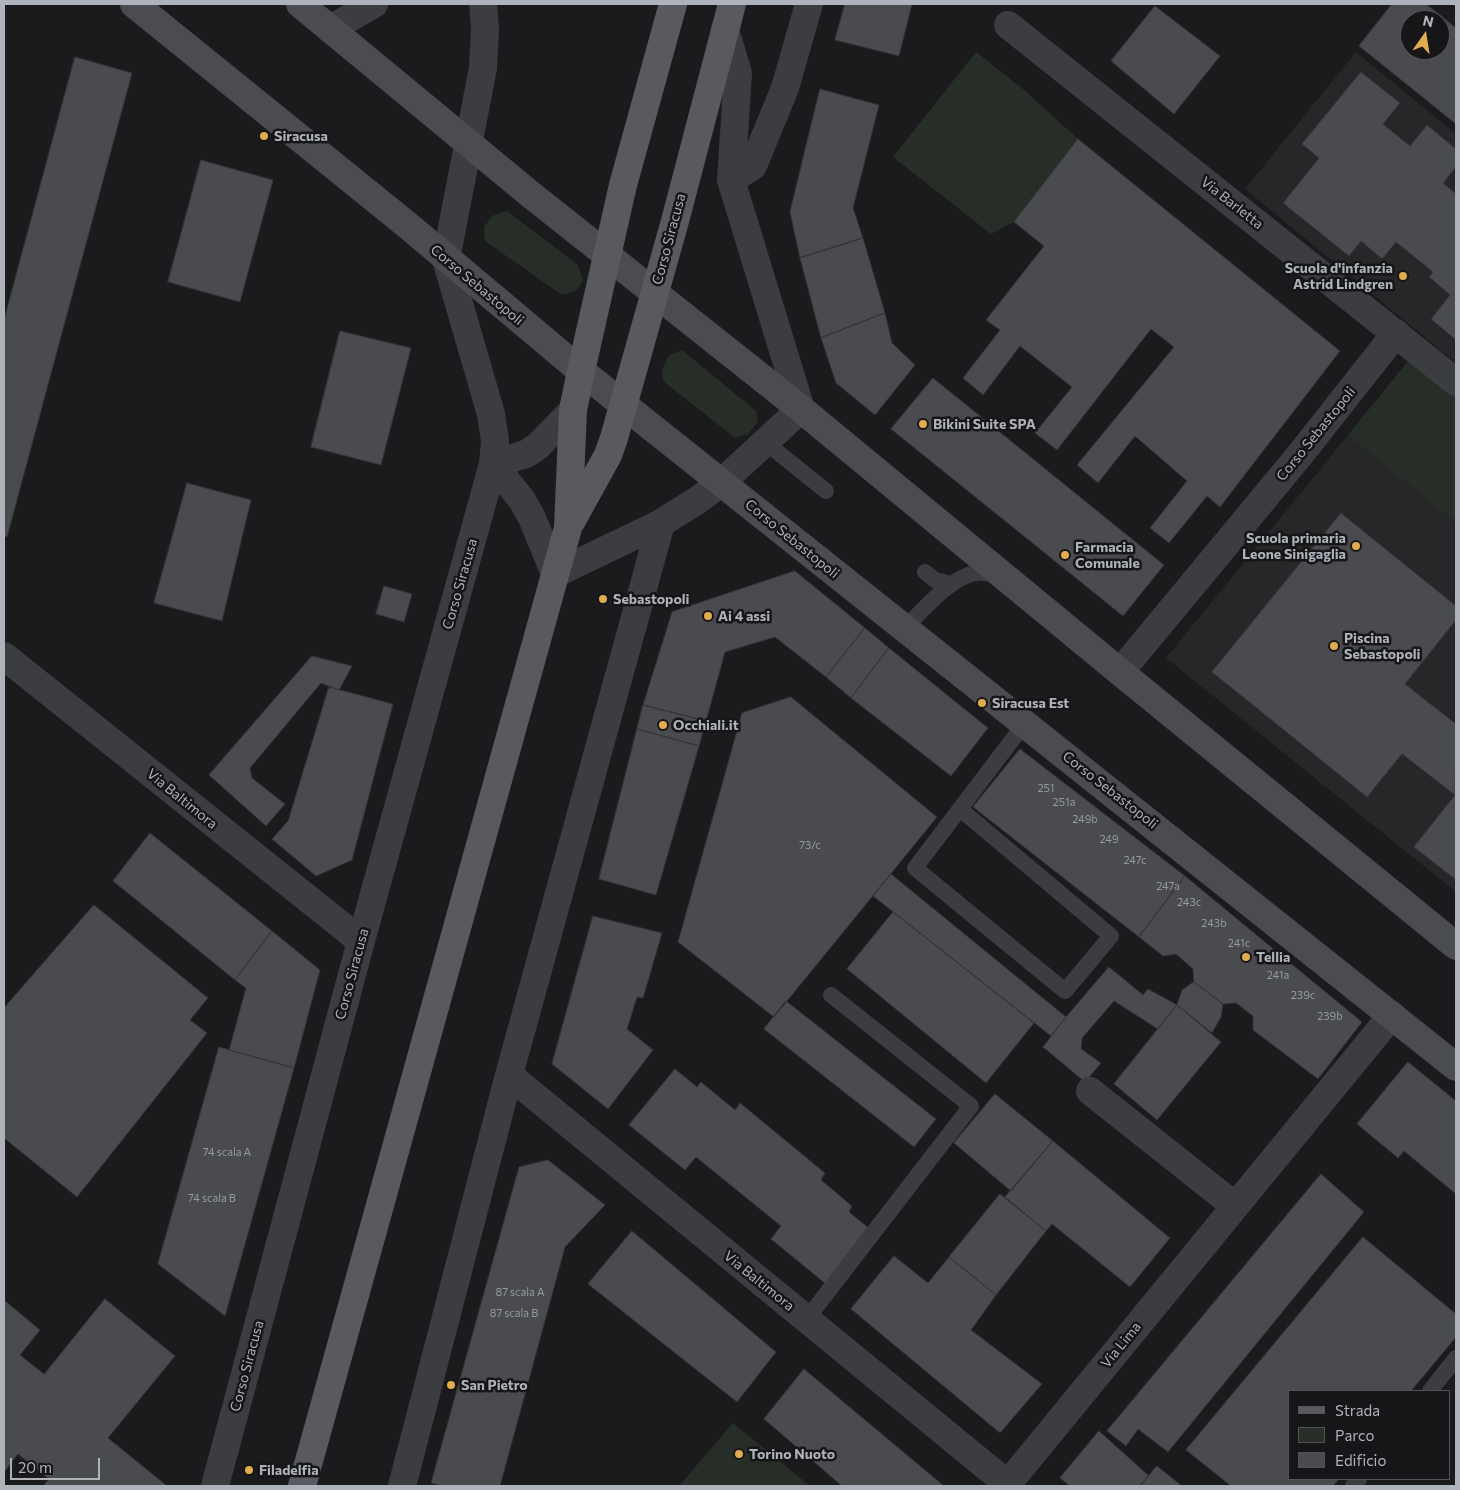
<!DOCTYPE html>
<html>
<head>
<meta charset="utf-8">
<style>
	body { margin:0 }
	#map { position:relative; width:1460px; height:1490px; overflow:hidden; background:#1b1b1d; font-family:Commissioner,sans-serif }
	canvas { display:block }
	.frame { position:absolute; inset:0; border:5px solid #aeb2bb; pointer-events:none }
	.legend { position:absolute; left:1288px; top:1390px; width:162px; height:90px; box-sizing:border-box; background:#161618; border:1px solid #535459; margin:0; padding:6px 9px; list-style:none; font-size:15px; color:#aeb2bb }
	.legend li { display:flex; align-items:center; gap:10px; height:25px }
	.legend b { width:25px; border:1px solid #535459 }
	.north { position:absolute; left:1400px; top:10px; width:50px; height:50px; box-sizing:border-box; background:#161618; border:1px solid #535459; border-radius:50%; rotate:13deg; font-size:14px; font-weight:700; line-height:20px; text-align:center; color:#aeb2bb }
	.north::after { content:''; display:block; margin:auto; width:18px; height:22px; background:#e1ac4e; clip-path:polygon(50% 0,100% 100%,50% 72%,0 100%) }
	.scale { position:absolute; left:10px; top:1458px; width:90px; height:22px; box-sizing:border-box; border:2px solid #aeb2bb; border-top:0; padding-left:6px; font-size:15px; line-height:18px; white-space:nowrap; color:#aeb2bb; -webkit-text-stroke:4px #161618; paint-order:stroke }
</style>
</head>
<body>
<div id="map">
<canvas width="1460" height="1490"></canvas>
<div class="frame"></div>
<ul class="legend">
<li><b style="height:6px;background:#585a60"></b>Strada</li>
<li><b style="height:14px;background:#272e28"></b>Parco</li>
<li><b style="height:14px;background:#4a4b4f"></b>Edificio</li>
</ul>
<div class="north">N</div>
<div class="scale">20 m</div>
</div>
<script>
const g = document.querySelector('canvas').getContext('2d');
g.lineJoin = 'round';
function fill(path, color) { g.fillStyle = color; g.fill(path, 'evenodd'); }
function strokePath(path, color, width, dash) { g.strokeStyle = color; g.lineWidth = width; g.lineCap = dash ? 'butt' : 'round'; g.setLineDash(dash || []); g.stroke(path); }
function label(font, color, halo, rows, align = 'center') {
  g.font = font + ' Commissioner,sans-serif'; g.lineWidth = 5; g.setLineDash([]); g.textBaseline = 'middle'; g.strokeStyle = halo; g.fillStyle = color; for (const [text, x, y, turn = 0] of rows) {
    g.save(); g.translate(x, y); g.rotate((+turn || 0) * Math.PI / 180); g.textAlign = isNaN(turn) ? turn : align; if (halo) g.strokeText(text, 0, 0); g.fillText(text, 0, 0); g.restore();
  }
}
fill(new Path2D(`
	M1356 52 1456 134V363L1245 189Z
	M1410 359 1456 396V892L1166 658Z`), '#272729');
fill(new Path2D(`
	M976 52 1024 90 1078 139 1014 222 991 234 893 157Z
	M507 211 578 265 583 281 576 291 562 295 485 241 484 227 492 216Z
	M682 350 756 411 758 422 748 434 735 438 663 381 662 370 669 355Z
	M1410 359 1456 396V522L1348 435Z
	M733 1423 810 1486H679Z`), '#272e28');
const building = new Path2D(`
	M845 4H912L899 56 835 40Z
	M1392 4H1426L1456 28V124L1359 46ZM1410 20H1440V50H1410Z
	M1155 6 1220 56 1174 114 1111 61Z
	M75 57 132 73 7 537 4 536V320Z
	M1361 72 1400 103 1383 124 1410 146 1427 125 1456 149V167L1443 183 1456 194V340L1431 319 1450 295 1429 277 1433 272 1396 242 1382 259 1361 241 1349 256 1283 203 1319 158 1302 144Z
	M820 89 879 105 853 208 863 238 800 258 790 212Z
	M1078 139 1340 351 1220 507 1207 496 1169 543 1150 528 1187 481 1135 436 1098 483 1077 465 1174 347 1151 329 1057 450 1035 433 1072 387 1020 346 983 395 963 378 1000 330 986 320 1044 246 1014 222Z
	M201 160 273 180 240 302 168 282Z
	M863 238 885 313 821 338 800 258Z
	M885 313 892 343 915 365 875 415 836 383 821 338Z
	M340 331 411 348 381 465 311 447Z
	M933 378 1164 565 1123 616 891 429Z
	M187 483 251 500 222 621 154 603Z
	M1341 513 1456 606V620L1405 684 1456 724 1455 795 1402 754 1367 797 1212 672Z
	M795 571 865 628 826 677 775 637 725 652 706 721 643 705 672 612Z
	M384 586 412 594 404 622 376 614Z
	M865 628 889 648 851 698 826 677Z
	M889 648 988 728 951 776 851 698Z
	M312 656 352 666 339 690 321 683 250 768 252 778 285 804 266 826 209 775Z
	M329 687 393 704 352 860 316 876 272 839 288 821Z
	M791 697 937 817 774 1017 678 942 742 713Z
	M643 705 706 721 699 746 637 729Z
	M637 729 699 746 656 895 599 879Z
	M1020 749 1185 876 1139 937 973 807Z
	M1456 794V880L1414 847Z
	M150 833 272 931 235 980 113 881Z
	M891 874 1066 1017 1051 1036 873 896Z
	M1185 876 1362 1022 1318 1079 1253 1030V1016L1236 1003 1223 1004 1194 982 1193 969 1176 954 1163 956 1139 937Z
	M94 905 208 998 190 1020 207 1033 77 1197 4 1138V1008Z
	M893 912 1034 1023 986 1083 847 969Z
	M593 916 662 933 643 998 637 997 627 1029 653 1050 608 1109 552 1064Z
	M272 931 320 970 294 1068 229 1050 246 988 235 980Z
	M1109 967 1143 995 1148 989 1177 1005 1158 1029 1114 1001 1082 1038 1081 1049 1101 1063 1085 1082 1043 1047 1066 1017Z
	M1194 982 1223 1004 1221 1017 1212 1033 1177 1005 1182 990Z
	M786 1001 936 1119 914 1147 764 1029Z
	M1177 1005 1221 1042 1157 1120 1114 1084Z
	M219 1047 294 1068 225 1316 158 1264Z
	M1408 1062 1456 1101V1194L1404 1151 1398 1158 1357 1124Z
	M675 1069 697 1087 701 1082 735 1110 740 1103 825 1173 821 1180 852 1206 849 1212 871 1230 826 1284 771 1239 781 1226 696 1157 685 1170 629 1125Z
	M995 1094 1053 1141 1011 1191 954 1143Z
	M1053 1141 1170 1238 1130 1287 1052 1224 1046 1231 1005 1197Z
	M548 1160 605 1205 565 1247 500 1486H443L431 1483 519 1167Z
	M1321 1174 1364 1212 1168 1452 1138 1429 1126 1446 1107 1431Z
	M1000 1194 1046 1231 996 1295 949 1257Z
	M632 1231 776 1352 737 1402 588 1284Z
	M1363 1237 1456 1314V1337L1411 1391H1289V1479H1339L1333 1486H1231L1186 1450Z
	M894 1256 928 1283 949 1257 996 1295 971 1330 1042 1384 1000 1433 851 1309Z
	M105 1299 175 1356 108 1438 167 1486H43L49 1479 18 1454 4 1472V1300L40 1330 20 1355 44 1374Z
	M804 1369 944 1486H842L764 1419Z
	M1099 1431 1149 1476 1140 1486H1070L1060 1478Z
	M1157 1466 1182 1486H1140Z`);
fill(building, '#4a4b4f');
strokePath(building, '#353538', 1);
strokePath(new Path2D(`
	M765 442 826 491
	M925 572 935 580 952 584
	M905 628C922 611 956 570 983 573 988 573 993 575 998 576
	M960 809 1111 936 1065 991 915 868 1025 723
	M806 1320 971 1106 831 995
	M1430 1391 1456 1358
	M1353 1486 1359 1479`), '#3c3d41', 16);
strokePath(new Path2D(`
	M1008 25 1456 382
	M330 29 374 4
	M731 180 753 166 785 88 809 4
	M493 464 522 500 532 518 555 574 661 523 698 500 722 482 801 409 731 180 738 73 725 30
	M493 464 526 454 538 446 573 410
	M4 656 361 941
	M1120 672 1299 456 1396 333
	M509 1075 1010 1486
	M1090 1091 1235 1206
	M215 1486 361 941 493 464 495 441 491 414 446 259 483 68 485 29 483 4
	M402 1486 509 1075 661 523
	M1006 1486 1392 1015`), '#3c3d41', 28);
strokePath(new Path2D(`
	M134 4 406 224 581 371 1456 1067
	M300 4 530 194 801 409 1120 672 1456 946`), '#4a4c51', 28);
strokePath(new Path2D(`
	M571 522 608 455 614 438 675 221 732 4
	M302 1486 568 528 573 410 581 371 623 185 673 4`), '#585a60', 28);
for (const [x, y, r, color] of [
	[264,136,5,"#e1ac4e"],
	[1403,276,5,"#e1ac4e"],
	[923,424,5,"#e1ac4e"],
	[1356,546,5,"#e1ac4e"],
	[1065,555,5,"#e1ac4e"],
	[603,599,5,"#e1ac4e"],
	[708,616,5,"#e1ac4e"],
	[1334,646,5,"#e1ac4e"],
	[982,703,5,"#e1ac4e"],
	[663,725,5,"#e1ac4e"],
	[1246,957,5,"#e1ac4e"],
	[451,1385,5,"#e1ac4e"],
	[739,1454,5,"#e1ac4e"],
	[249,1470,5,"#e1ac4e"]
]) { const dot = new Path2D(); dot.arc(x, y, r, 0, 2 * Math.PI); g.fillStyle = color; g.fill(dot); strokePath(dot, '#161618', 2); }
label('11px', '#9598a0', null, [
	["251",1046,788],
	["251a",1064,802],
	["249b",1085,819],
	["249",1109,839],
	["73/c",810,845],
	["247c",1135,860],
	["247a",1168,886],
	["243c",1189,902],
	["243b",1214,923],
	["241c",1239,943],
	["241a",1278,975],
	["239c",1303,995],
	["239b",1330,1016],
	["74 scala A",227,1152],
	["74 scala B",212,1198],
	["87 scala A",520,1292],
	["87 scala B",514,1313]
]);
label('bold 14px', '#aeb2bb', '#161618', [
	["Siracusa",274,136],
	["Scuola d'infanzia",1393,268,"right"],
	["Astrid Lindgren",1393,284,"right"],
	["Bikini Suite SPA",933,424],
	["Scuola primaria",1346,538,"right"],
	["Leone Sinigaglia",1346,554,"right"],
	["Farmacia",1075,547],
	["Comunale",1075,563],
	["Sebastopoli",613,599],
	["Ai 4 assi",718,616],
	["Piscina",1344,638],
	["Sebastopoli",1344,654],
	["Siracusa Est",992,703],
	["Occhiali.it",673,725],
	["Tellia",1256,957],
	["San Pietro",461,1385],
	["Torino Nuoto",749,1454],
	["Filadelfia",259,1470]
], 'left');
label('14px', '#aeb2bb', '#161618', [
	["Via Barletta",1232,203,38],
	["Corso Siracusa",669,239,-75],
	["Corso Sebastopoli",477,285,40],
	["Corso Sebastopoli",1316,434,-51],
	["Corso Sebastopoli",792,539,39],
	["Corso Siracusa",460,584,-74],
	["Corso Sebastopoli",1110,790,38],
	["Via Baltimora",182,799,39],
	["Corso Siracusa",352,974,-75],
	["Via Baltimora",759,1281,39],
	["Via Lima",1121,1345,-51],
	["Corso Siracusa",247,1366,-75]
]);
</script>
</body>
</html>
